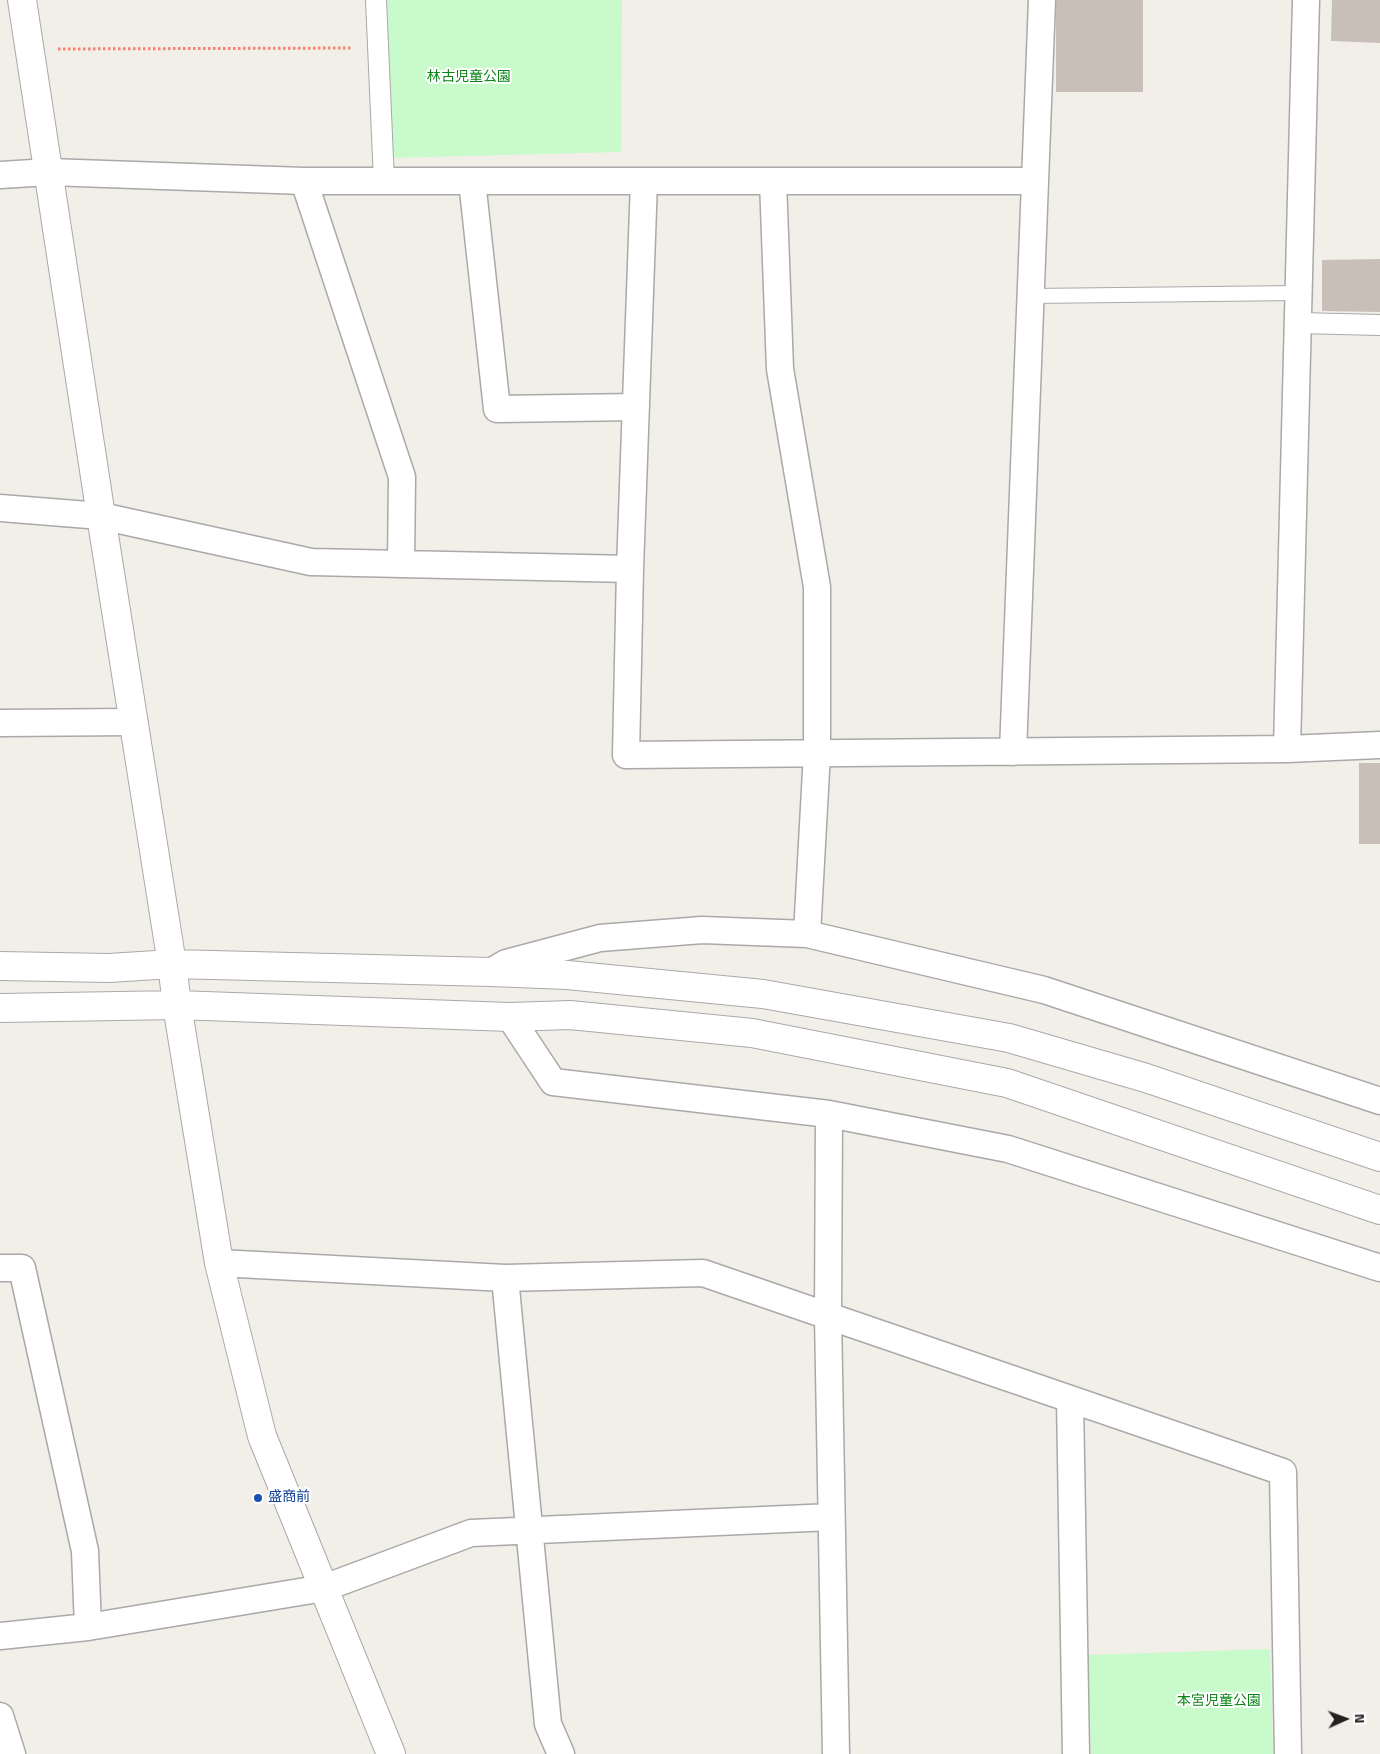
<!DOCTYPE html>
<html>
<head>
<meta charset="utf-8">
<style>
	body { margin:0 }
	#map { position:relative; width:1380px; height:1754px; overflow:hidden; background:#f2efe9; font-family:"Titillium Web",sans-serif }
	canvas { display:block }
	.north { position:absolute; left:1320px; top:1694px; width:50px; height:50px; -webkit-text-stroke:4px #fff; paint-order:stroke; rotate:88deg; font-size:14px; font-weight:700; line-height:20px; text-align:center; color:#222 }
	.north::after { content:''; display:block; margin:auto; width:18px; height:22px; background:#222; clip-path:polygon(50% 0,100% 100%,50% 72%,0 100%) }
</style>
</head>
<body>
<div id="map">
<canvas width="1380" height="1754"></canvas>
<div class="north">N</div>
</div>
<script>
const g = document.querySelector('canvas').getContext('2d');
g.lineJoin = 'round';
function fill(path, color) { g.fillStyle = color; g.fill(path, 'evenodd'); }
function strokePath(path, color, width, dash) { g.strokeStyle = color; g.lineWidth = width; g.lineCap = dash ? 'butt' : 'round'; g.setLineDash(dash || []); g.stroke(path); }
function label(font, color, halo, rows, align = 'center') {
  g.font = font + ' "Titillium Web","Noto Sans JP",sans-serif'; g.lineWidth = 4; g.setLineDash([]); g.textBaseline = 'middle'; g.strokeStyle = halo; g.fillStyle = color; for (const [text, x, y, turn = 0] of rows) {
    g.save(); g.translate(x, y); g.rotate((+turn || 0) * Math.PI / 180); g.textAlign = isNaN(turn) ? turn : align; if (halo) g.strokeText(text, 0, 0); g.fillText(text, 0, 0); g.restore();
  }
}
fill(new Path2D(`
	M385 0H622L621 152 390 158Z
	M1270 1649 1273 1754H1091L1088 1655Z`), '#c8facc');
fill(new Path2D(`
	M1056 0H1143V92H1056Z
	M1332 0H1380V43L1331 41Z
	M1380 259V312L1322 311V260Z
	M1359 763H1380V844H1359Z`), '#c7bfb8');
const service = new Path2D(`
	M1030 296 1299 293`);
const pedestrian = new Path2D(`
	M376 0 384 181
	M1299 323 1380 325`);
const minor = new Path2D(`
	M1306 0 1287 749 1380 745
	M0 175 49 172 304 181H1034
	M304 181 402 477 401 564
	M472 181 497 409 636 407
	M773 181 780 369 817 587V753L807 934
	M0 508 101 516 311 562 630 569 626 755 1287 749
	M630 569 644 181
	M0 723 134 722
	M1013 752 1042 0
	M491 972 506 963 600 938 702 930 807 934 1044 990 1380 1101
	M510 1017 553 1082 829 1114 1008 1149 1380 1268
	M829 1114 828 1316 836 1754
	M219 1263 505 1278 703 1273 1283 1472 1288 1754
	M0 1268H22L85 1551 88 1627
	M505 1278 548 1724 561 1754
	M1070 1399 1076 1754
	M0 1636 88 1627 324 1588 471 1533 831 1517
	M0 1716 12 1754`);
const tertiary = new Path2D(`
	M22 0 101 516 172 964 177 1005 219 1263 262 1436 391 1754
	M0 966 109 968 172 964 491 972 567 975 763 994 1009 1038 1146 1078 1380 1157
	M0 1008 177 1005 510 1017 570 1015 752 1033 1007 1083 1380 1210`);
strokePath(service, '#a9a9a9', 16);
strokePath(pedestrian, '#a9a9a9', 22);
strokePath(minor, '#a9a9a9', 29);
strokePath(tertiary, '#a9a9a9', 30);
strokePath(new Path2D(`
	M58 49 352 48`), '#fa8072', 3, [2.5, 2.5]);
strokePath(service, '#fff', 14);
strokePath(pedestrian, '#fff', 20);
strokePath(minor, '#fff', 26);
strokePath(tertiary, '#fff', 28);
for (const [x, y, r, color] of [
	[258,1498,5,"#1a4fb4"]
]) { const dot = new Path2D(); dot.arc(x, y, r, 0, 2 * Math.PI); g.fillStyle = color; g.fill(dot); strokePath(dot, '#fff', 2); }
label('14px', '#0c8416', '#fff', [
	["林古児童公園",469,78],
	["本宮児童公園",1219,1702]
]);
label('14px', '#164399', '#fff', [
	["盛商前",268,1498]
], 'left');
</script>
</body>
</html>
